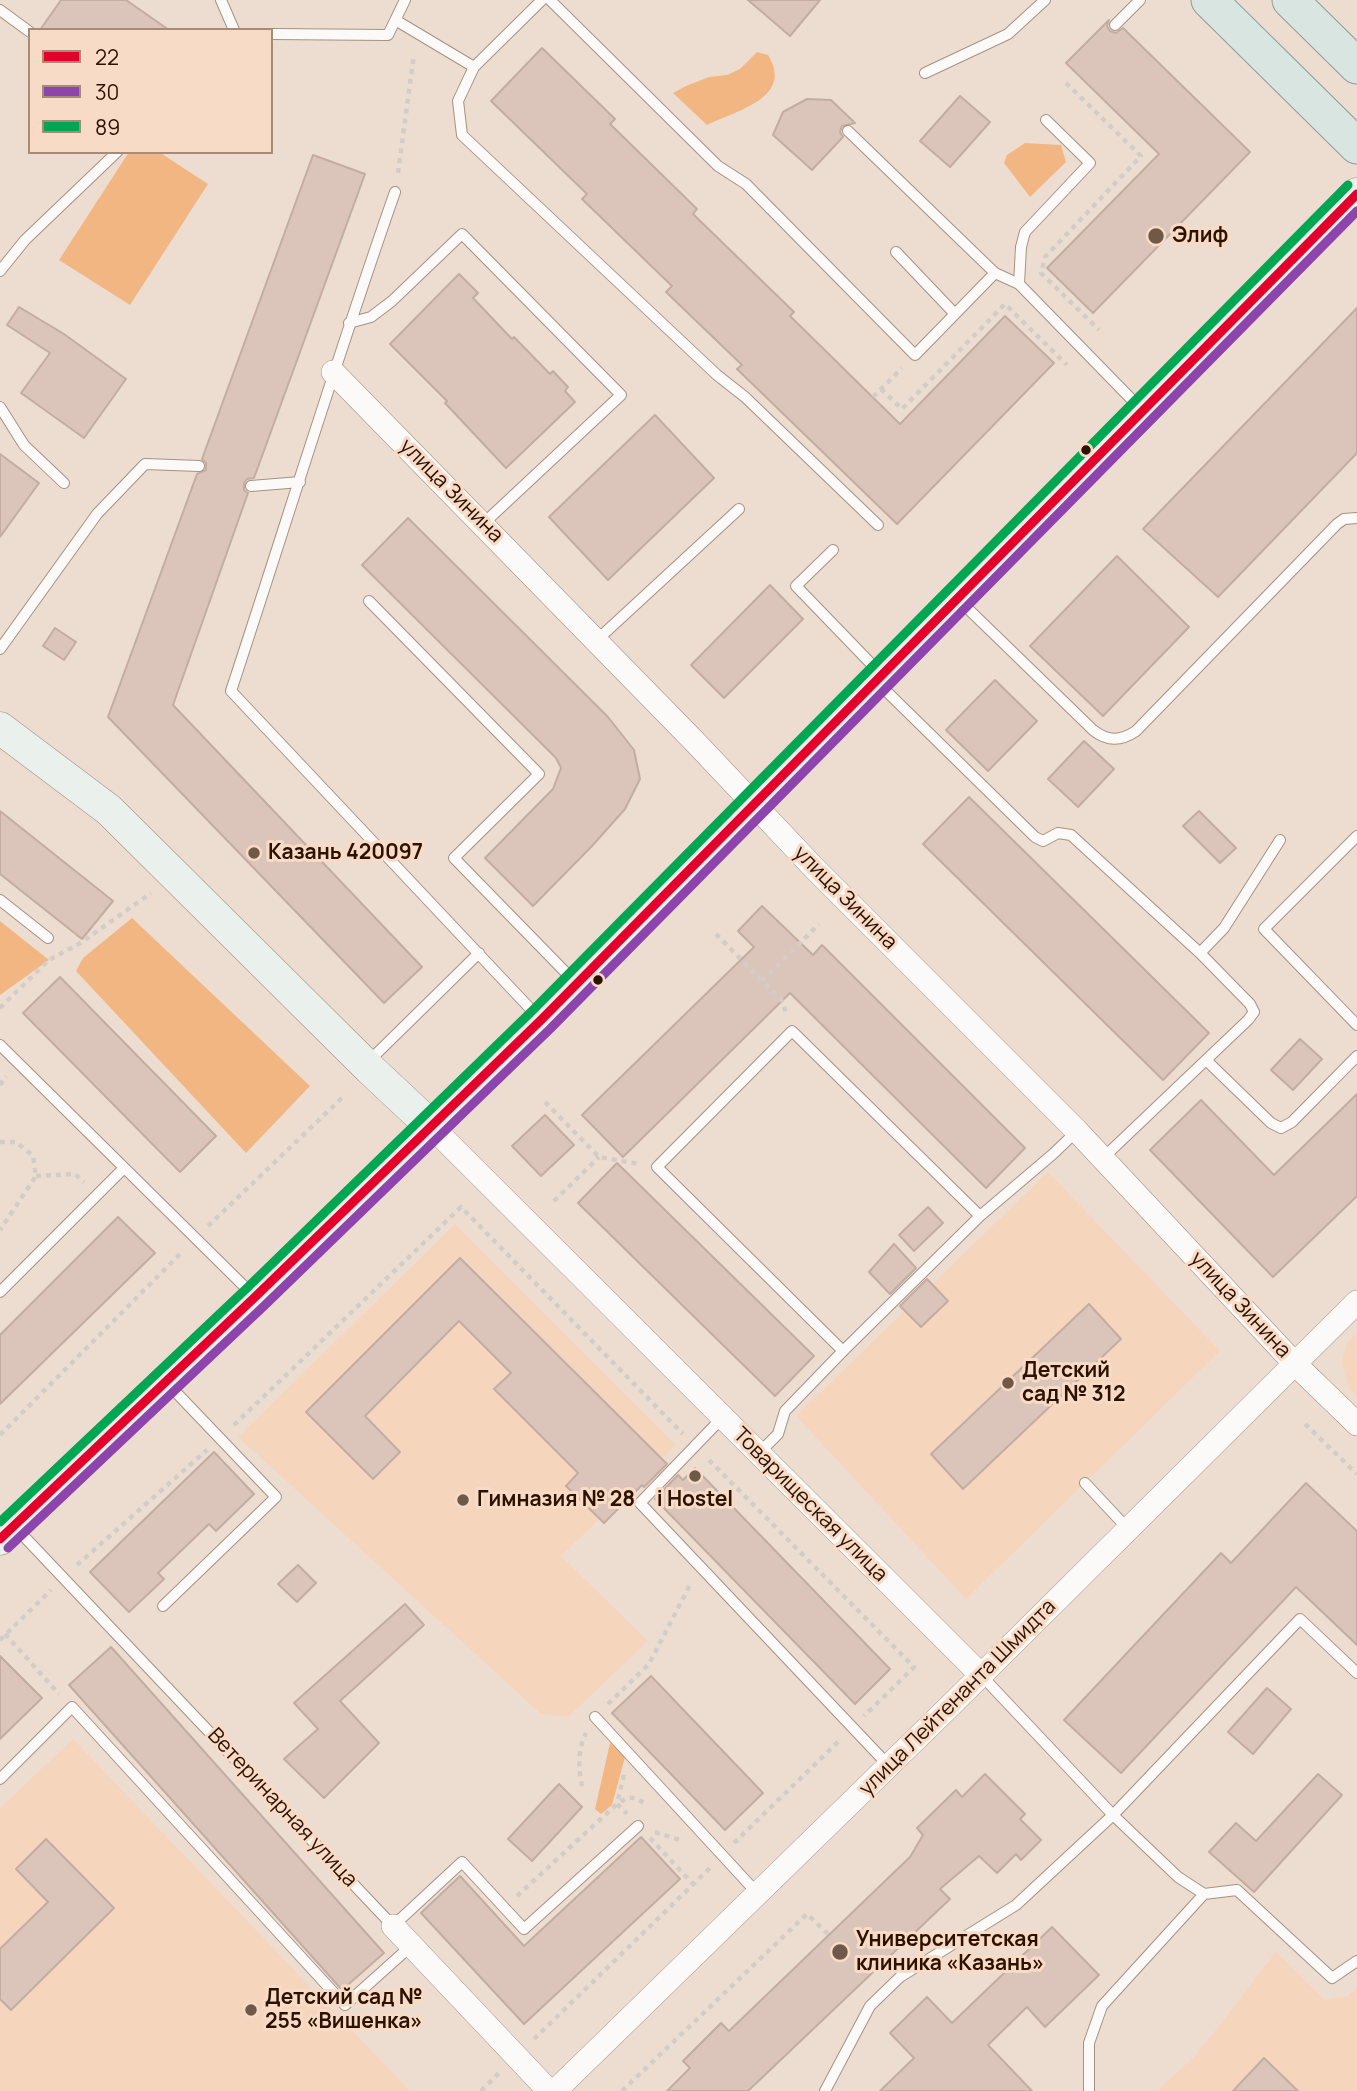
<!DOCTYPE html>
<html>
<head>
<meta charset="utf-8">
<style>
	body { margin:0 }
	#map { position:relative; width:1357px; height:2091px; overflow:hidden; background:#edddd1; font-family:Manrope,sans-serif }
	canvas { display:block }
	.legend { position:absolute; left:28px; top:28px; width:245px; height:126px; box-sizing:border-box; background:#f8dbc6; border:2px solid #a68b77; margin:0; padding:9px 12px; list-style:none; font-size:21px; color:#2c1200 }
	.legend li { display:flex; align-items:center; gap:14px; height:35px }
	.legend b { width:35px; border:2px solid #a68b77 }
</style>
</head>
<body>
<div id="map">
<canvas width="1357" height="2091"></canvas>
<ul class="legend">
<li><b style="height:9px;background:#e4002b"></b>22</li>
<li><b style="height:9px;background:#8e44ad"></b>30</li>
<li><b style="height:9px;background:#00a651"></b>89</li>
</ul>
</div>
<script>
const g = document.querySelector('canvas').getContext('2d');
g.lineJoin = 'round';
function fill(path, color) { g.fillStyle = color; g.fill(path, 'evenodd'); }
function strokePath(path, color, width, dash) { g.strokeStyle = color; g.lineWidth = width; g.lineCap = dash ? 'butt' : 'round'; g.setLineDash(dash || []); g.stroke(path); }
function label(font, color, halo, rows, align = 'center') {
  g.font = font + ' Manrope,sans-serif'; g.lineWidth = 6; g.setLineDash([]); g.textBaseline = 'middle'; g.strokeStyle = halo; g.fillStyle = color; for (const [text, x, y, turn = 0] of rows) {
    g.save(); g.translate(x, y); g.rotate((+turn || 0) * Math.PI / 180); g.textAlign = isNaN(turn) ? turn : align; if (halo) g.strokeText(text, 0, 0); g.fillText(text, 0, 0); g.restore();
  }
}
fill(new Path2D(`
	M1048 1172 1220 1351 966 1599 796 1416Z
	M455 1224 676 1445 561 1556 648 1641 568 1717 541 1714 238 1437Z
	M1357 1333V1396L1348 1387 1342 1362 1346 1344Z
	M73 1739 410 2091H0V1808Z
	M1276 1952 1325 2000 1348 1996 1357 1988V2091H1157L1197 2054Z`), '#f6d5bd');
fill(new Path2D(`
	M757 52 768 55C795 98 735 111 707 125L673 93 686 86 709 77 727 75 740 69Z
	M1025 143 1061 145 1066 162 1030 197 1004 163 1007 155Z
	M129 152H159L208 184 130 305 59 260Z
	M132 918 310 1086 246 1153 76 971 83 958Z
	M0 921 49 960 0 995Z
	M610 1743 625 1757 612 1805 601 1814 595 1809Z`), '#f2b683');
const building = new Path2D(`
	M61 0H126L169 30H40Z
	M748 0H820L790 36Z
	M1109 20 1107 26 1110 31 1116 33 1123 28 1250 152 1093 313 1047 268 1159 154 1066 63Z
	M542 48 615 119 610 124 697 209 693 214 794 312 790 316 900 424 1005 316 1054 363 897 524 737 369 742 365 666 292 672 286 582 199 587 194 491 101Z
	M960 96 990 122 950 167 920 141Z
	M807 99 831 100 855 123 842 126 840 132 843 137 812 170 773 135 783 112Z
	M313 155 365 174 254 478 247 479 244 483V490L248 493 173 705 422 967 384 1003 108 717 197 474 206 470V463L202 459Z
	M459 274 478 293 473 298 512 339 514 337 550 374 553 371 568 387 565 391 575 402 506 468 445 403 447 401 390 344Z
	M19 307 64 334 126 379 84 438 21 393 50 353 7 325Z
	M1357 308V453L1218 597 1143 529Z
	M655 415 714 478 608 580 549 517Z
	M0 454 39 483 0 537Z
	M408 518 608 717 634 750 640 779 625 809 592 846 533 906 485 858 553 789 561 768 556 758 362 565Z
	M1117 556 1189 627 1103 716 1030 646Z
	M770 585 803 619 724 698 691 665Z
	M55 628 76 642 64 660 43 646Z
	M995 680 1037 721 988 771 946 730Z
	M1084 741 1114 769 1078 807 1048 779Z
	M969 797 1209 1033 1163 1080 923 844Z
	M0 811 113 901 82 939 0 874Z
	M1199 811 1236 848 1220 863 1183 826Z
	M762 906 813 955 822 945 1025 1148 986 1188 790 993 623 1157 582 1115 754 947 738 931Z
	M60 977 216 1136 180 1172 23 1013Z
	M1300 1039 1322 1059 1293 1090 1271 1070Z
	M1357 1094V1196L1273 1277 1150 1150 1201 1100 1274 1175Z
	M545 1115 574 1145 541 1176 512 1146Z
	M617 1163 814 1356 775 1396 578 1203Z
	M928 1207 943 1223 914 1251 899 1235Z
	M118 1217 155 1253 0 1404V1335Z
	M894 1244 916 1268 890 1294 869 1272Z
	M460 1258 667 1464 644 1487 642 1485 604 1523 566 1486 578 1473 494 1389 511 1373 459 1321 365 1416 400 1452 373 1479 306 1412Z
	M927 1279 948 1301 921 1327 900 1306Z
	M1089 1304 1121 1339 963 1489 931 1454Z
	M214 1452 254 1494 216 1531 209 1524 158 1573 164 1579 129 1612 90 1572Z
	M695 1468 890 1669 855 1704 655 1499 678 1475 683 1480Z
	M1306 1483 1357 1531V1645L1296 1587 1121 1773 1064 1720 1221 1553 1231 1563Z
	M298 1565 316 1583 297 1602 278 1584Z
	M405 1604 424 1625 340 1701 379 1743 324 1798 284 1759 318 1729 294 1703Z
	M111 1647 384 1953 342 1990 69 1685Z
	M0 1656 42 1698 0 1739Z
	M651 1676 763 1793 725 1830 612 1713Z
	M1267 1688 1291 1709 1253 1754 1228 1732Z
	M985 1774 1025 1814 1020 1819 1041 1840 1021 1860 1016 1854 997 1873 979 1856 940 1889 950 1899 748 2091H667L690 2068 683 2061 721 2023 729 2031 910 1857 923 1835 917 1828 956 1790 962 1797Z
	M1318 1774 1342 1795 1254 1892 1209 1852 1236 1823 1256 1841Z
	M559 1784 582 1807 532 1861 508 1839Z
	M641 1837 680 1879 524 2024 421 1913 460 1876 524 1946Z
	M46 1839 114 1908 11 2010 0 1999V1949L48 1902 16 1869Z
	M1052 1927 1099 1975 1045 2027 1027 2007 988 2045 1032 2091H880L914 2058 890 2033 927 1997 952 2023Z
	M1264 2058 1298 2091H1233Z`);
fill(building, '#dbc4b9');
strokePath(building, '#c3ada2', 2);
const lane = new Path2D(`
	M221 0 234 30
	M550 0 718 166 746 184 915 355 995 273 1019 284
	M0 10 30 32
	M397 21 474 67 458 101 462 135 717 375 745 397 878 525
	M1115 25 1140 0
	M271 34 388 35 405 0
	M474 67 542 0
	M925 73 1008 34 1045 0
	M1046 120 1090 163 1025 232 1021 247 1019 284 1141 409
	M848 131 995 273
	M395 192C337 357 286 524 231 691L539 1018
	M896 252 955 314
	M0 271 25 240 117 152
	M349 323 371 317 392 301 462 234 621 395 483 524
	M0 407 24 445 64 483
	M251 486 300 482
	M833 550 796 586 880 673
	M369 601 539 774 454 858 575 982
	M960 601 1093 730C1108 742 1121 741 1136 731L1337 524 1344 519 1357 518
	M597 640 739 509
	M0 649 97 514 145 464 199 466
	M878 683 1035 837 1043 841 1058 833 1071 835 1200 953 1250 1004 1254 1012 1248 1020 1103 1158
	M1357 836 1264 929 1357 1025
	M0 900 48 938
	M1200 953 1224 928 1280 840
	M0 1045 252 1294
	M1206 1060 1271 1123 1281 1128 1292 1122 1357 1056
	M368 1062 479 953
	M0 1292 124 1168
	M843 1351 657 1167 792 1031 980 1216
	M722 1418 640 1503 889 1766
	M758 1454 778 1434 785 1411 843 1351 980 1216 1053 1154 1077 1131
	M1085 1483 1128 1529
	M16 1528 393 1926 462 1862 524 1929 638 1826
	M163 1606 276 1497 168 1384
	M981 1675 1113 1815 1178 1877 1204 1894 1237 1890 1332 1978 1357 1961
	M595 1717 758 1894
	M0 1779 72 1707 345 2005 412 1945
	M825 2091 870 2006 900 1977 1016 1905 1113 1815 1300 1619 1357 1673
	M1089 2091V2043L1102 2006 1204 1894`);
const street = new Path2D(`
	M333 372 696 743 815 869 1077 1131 1296 1365 1357 1424
	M432 1127 981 1675
	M393 1926 549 2091
	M555 2091 952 1704 1357 1302`);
const secondary = new Path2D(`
	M0 728 109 810 370 1069 432 1127
	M0 1539 255 1297 541 1020 1357 194`);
const primary = new Path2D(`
	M1209 0 1357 146
	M1290 0 1357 66`);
strokePath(lane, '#a59281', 12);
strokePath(street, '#a59281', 24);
strokePath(secondary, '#a59281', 33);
strokePath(primary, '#909e94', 37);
strokePath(new Path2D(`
	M1066 83 1141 156 1045 257 1041 273 1099 330
	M398 173 414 54
	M881 389 902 409 1005 304 1067 365
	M873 397 902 368
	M716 934 782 1001 786 1013
	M762 981 819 924
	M0 1008 49 960 82 942 151 893
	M0 1085 6 1076
	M545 1102 599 1157 639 1164
	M0 1142H16L33 1156 36 1176 0 1230
	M36 1176 75 1174 84 1182
	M554 1201 599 1157
	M208 1226 345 1095
	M1305 1424 1357 1474
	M234 1425 461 1207 683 1434
	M0 1435 182 1252
	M709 1460 914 1667 864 1716
	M77 1565 207 1450
	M5 1634 59 1694
	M0 1640 51 1590
	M608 1704 649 1664 691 1583
	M624 1775 617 1804 627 1814
	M582 1786C578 1770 578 1747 586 1733
	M655 1832 683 1841
	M650 1838 693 1884
	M734 1843 841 1739
	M517 1896 617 1804C629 1796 634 1795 646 1805
	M534 2039 711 1867
	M481 2091 500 2072
	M622 2091 807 1914 828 1934`), '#d3cdc8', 4.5, [5, 5]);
strokePath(lane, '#fcfaf8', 10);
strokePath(street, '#fcfaf8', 23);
strokePath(secondary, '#eaf0ec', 32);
strokePath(primary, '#d9e5e0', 35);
strokePath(new Path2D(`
	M0 1539 255 1297 541 1020 1357 194`), '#e4002b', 9);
strokePath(new Path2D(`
	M8 1548 264 1306 550 1029 1357 211`), '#8e44ad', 9);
strokePath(new Path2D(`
	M0 1522 247 1288 532 1011 1348 185`), '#00a651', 9);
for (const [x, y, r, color] of [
	[1156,236,9,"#705949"],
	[1086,450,6,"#2c1200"],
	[254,853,7,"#705949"],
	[598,980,6,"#2c1200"],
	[1008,1383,7,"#705949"],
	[695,1476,7,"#705949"],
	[463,1500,7,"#705949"],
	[840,1952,9,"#705949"],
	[251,2010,7,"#705949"]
]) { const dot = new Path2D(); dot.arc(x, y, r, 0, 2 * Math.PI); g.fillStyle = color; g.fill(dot); strokePath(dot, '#f8dbc6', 2.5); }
label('bold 21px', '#2c1200', '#f8dbc6', [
	["Элиф",1172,236],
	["Казань 420097",268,853],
	["Детский",1022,1371],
	["сад № 312",1022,1395],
	["Гимназия № 28",477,1500],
	["i Hostel",695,1500,"center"],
	["Университетская",856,1940],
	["клиника «Казань»",856,1964],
	["Детский сад №",265,1998],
	["255 «Вишенка»",265,2022]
], 'left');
label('21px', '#2c1200', '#f8dbc6', [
	["улица Зинина",451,491,45],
	["улица Зинина",845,898,45],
	["улица Зинина",1240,1305,47],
	["Товарищеская улица",810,1505,45],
	["улица Лейтенанта Шмидта",958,1698,-45],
	["Ветеринарная улица",282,1808,47]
]);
</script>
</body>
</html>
